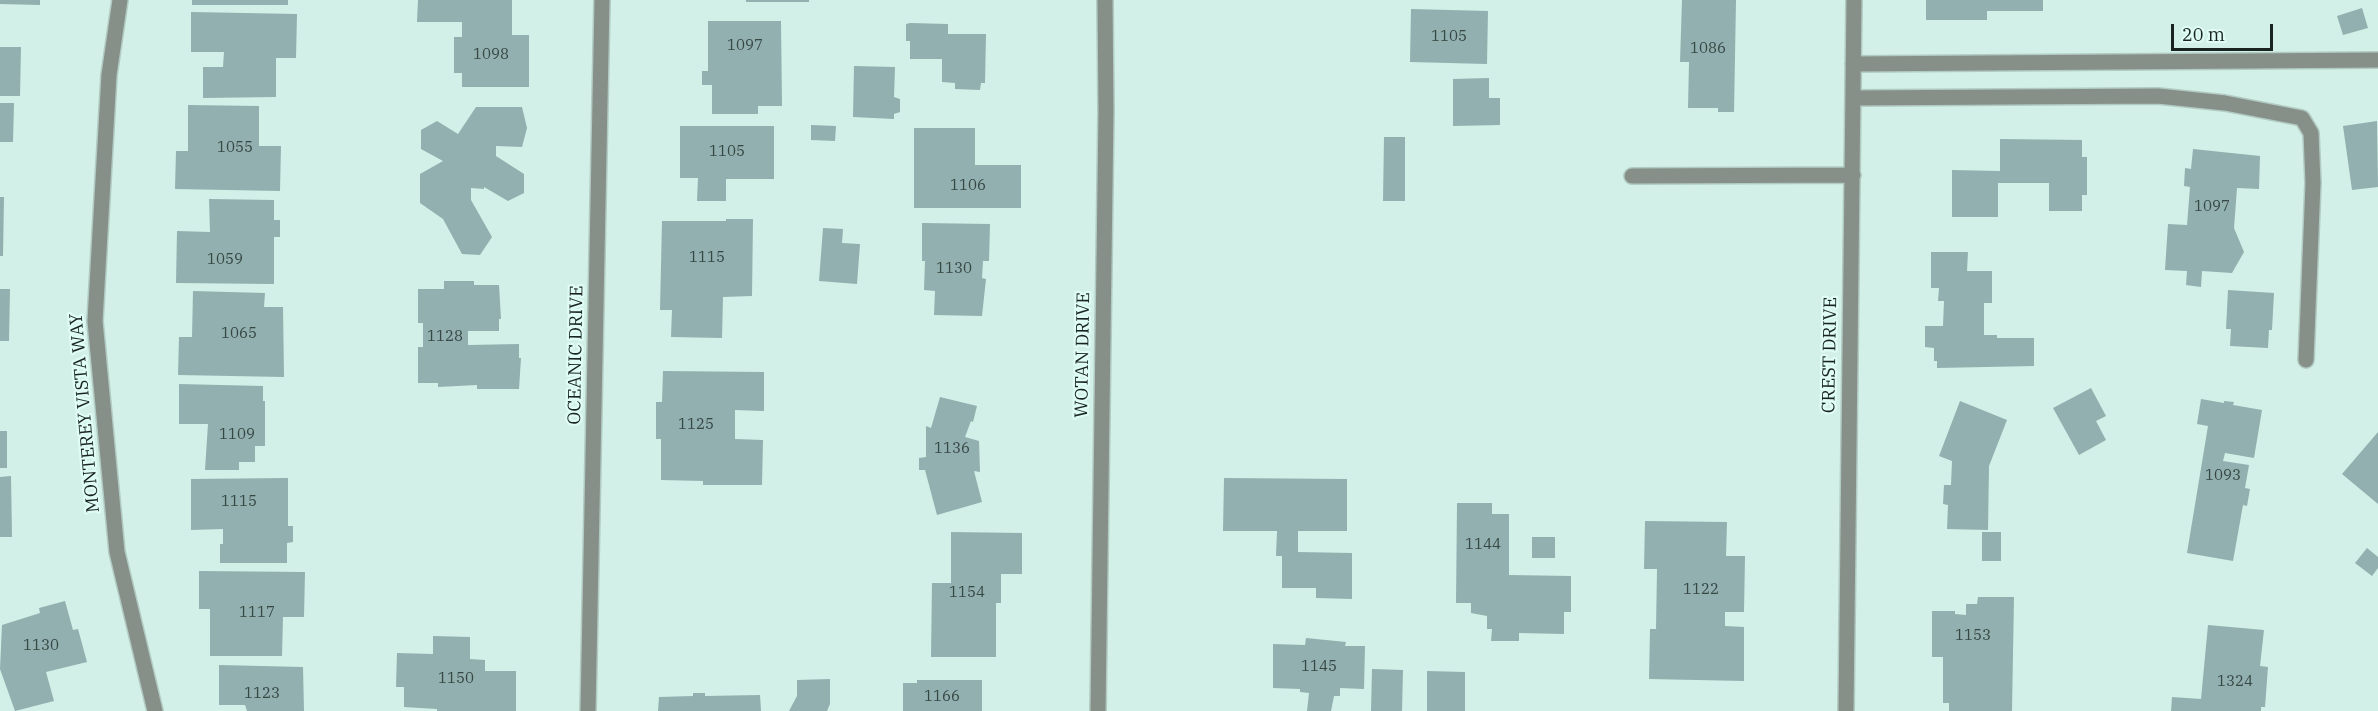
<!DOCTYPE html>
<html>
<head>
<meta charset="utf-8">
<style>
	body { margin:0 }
	#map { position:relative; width:2378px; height:711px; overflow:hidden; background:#d2f0e7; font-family:"IBM Plex Serif",serif }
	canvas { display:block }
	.scale { position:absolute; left:2171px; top:24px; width:102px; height:27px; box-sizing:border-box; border:3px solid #192421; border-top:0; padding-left:8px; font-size:18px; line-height:21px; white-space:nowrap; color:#192421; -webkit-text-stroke:4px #dffdf5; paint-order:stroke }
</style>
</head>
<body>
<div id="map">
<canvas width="2378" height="711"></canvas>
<div class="scale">20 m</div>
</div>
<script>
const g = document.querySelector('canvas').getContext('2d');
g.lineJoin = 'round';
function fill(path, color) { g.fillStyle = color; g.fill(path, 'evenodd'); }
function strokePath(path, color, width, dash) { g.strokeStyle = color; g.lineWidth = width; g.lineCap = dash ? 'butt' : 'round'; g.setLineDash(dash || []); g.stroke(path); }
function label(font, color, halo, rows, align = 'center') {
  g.font = font + ' "IBM Plex Serif",serif'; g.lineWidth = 4.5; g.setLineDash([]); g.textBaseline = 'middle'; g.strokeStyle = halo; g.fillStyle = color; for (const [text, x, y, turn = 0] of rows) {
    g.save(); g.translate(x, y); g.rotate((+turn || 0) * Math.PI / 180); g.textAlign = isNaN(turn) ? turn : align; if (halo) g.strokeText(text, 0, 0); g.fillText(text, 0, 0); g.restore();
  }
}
fill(new Path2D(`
	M0 0H40V5L0 4Z
	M192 0H288V5H192Z
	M418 0H512V35H529V87H462V73H454V37H462V22H417Z
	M746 0H809V2H746Z
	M1682 0H1736L1734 112H1718V108H1688L1689 62H1680Z
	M1926 0H2043V11H1987V20H1926Z
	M2362 8 2368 28 2343 35 2337 16Z
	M1411 9 1488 11 1487 64 1410 62Z
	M191 12 297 14 296 58H276V97L203 98V67H223L224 52H191Z
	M708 21H781L782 106H758V114H712V85H702V71H708Z
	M910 23 948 24V34H986L985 83H981L980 90 955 89V83L942 82V59H910V41H906V24Z
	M0 47H21L20 96H0Z
	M854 66 895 67 894 97 900 99V112L894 114V119L853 117Z
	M1489 78V98H1500V125L1453 126V79Z
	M0 103H14L13 142H0Z
	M188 105 259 106V146H281L280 191 175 189 176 151H188Z
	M476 107H522L527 128 522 147 496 146V156L524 174V193L508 201 484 187V189L471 188V200L492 237 480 255 462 254 443 219 420 203V174L443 161 421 149V130L437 121 458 134Z
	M2377 121 2378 187 2352 190 2343 126Z
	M811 125 836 126 835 141 811 140Z
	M680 126H774V179H726V201H697L698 178H680Z
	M914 128H975V165H1021V208H914Z
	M1384 137H1405V201H1383Z
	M2000 139 2082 140V157H2087V195H2082V211H2049V183H1998V217H1952V170L2000 171Z
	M2193 149 2260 156 2259 189 2237 188 2234 228 2244 252 2232 273 2202 271 2201 287 2186 285 2187 271 2165 270 2168 224 2187 225 2190 187 2184 186 2185 168 2191 169Z
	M0 197H4L3 256H0Z
	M209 199 274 200V220H280V237H274V284L176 283 177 231 210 232Z
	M726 219H753L752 296 723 297 722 338 671 337 672 310H660L662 221H726Z
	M922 223 990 224 989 261H983L982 278 986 279 982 316 934 315 935 291 924 290 925 261H922Z
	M823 228 843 229 842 243 860 244 857 284 819 281Z
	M1931 252H1968L1967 271H1992V303H1984V335H1997V338H2034V366L1937 368V361H1934V348L1925 347V326H1943L1944 301H1938L1939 288H1931Z
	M444 281H474V285H499L501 319H499V331H468V345L519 344V358H521L519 389H477V385L438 387V383H418V347H423V323H418V289H444Z
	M0 289H10L9 341H0Z
	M2228 290 2274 293 2272 330H2269L2268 348 2230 346 2231 329H2226Z
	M193 291 265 293 264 307H283L284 377 178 375 179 337H192Z
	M663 371 764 372V411L735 410V439L763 440 762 485H703V481L661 480V439H656V402H662Z
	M179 384 263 386V401H265V446H255V462H239V470H205L208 424H179Z
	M2091 388 2106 416 2096 421 2106 440 2079 455 2053 408Z
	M940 397 977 406 973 422 971 421 965 437 979 441 980 472 974 471 982 502 937 515 925 470H919V458L926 457V426L931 428Z
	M2201 399 2224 403V401L2234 402 2233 405 2262 410 2254 458 2225 453 2223 461 2249 465 2245 488 2250 489 2247 506 2243 505 2233 561 2187 553 2208 426 2197 424Z
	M1960 401 2007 420 1989 466 1988 530 1947 529 1948 505 1943 504 1944 485H1951L1952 461 1939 456Z
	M0 431H7V468H0Z
	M2378 432V504L2342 474Z
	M11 476 12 537H0V477Z
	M288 478V526H293V542L287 543V563H220V544H223V529L191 530V479Z
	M1224 478 1347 479V531H1298V552L1352 553V599L1316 598V588H1282V556H1276L1277 531H1223Z
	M1457 503H1492V514H1509V575L1571 576V612H1564V634L1519 633V641H1491L1492 629H1487V616L1471 613V603H1456Z
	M1645 521 1727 522 1726 556H1745L1744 612H1725V626L1744 627V681L1649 679 1650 629H1656L1657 569H1644Z
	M951 532 1022 533V574H1001V603H996V657H931L932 583H951Z
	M1982 532H2001V561H1982Z
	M1532 537H1555V558H1532Z
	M2367 548 2378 557V568L2372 576 2355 563Z
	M199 571 305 572 304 617H283L282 656H210V609H199Z
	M1978 597H2014L2012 711H1949V703H1943V657H1932V611H1955V614L1966 615V604H1977Z
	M65 601 73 630 78 629 87 662 46 672 54 701 15 711 0 669 2 625 40 613 39 608Z
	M2208 625 2264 630 2260 666 2268 667 2265 707H2261V711H2171L2172 697 2201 699Z
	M433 636 470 637V659L485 660V671H516V711H437V709L404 707V687H396L397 653 433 654Z
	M1306 638 1346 642 1345 646H1365L1364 689 1340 688V696H1334L1331 711H1307L1309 693 1300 692V689L1273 688V644L1305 645Z
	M219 665 303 667 304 711H247L245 705H219Z
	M1372 669 1403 670 1402 711H1371Z
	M1427 671 1465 672V711H1427Z
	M830 679V704L827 711H789L797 696V680Z
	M917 680H982V711H903V683H917Z
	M693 693H705V696L760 695 761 711H658L659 697 693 696Z`), '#91b0af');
const minor = new Path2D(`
	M120 0 109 75 95 321 117 552 155 711
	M1853 64 2378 60
	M1853 98 2158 96 2225 103 2302 118 2311 133 2313 183 2306 360
	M1632 176 1853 175
	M588 711 602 0
	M1098 711 1106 111 1105 0
	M1846 711 1854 0`);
strokePath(minor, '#b1cbc3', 18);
strokePath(minor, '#869089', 15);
label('15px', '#374744', null, [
	["1105",1449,37],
	["1097",745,46],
	["1086",1708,49],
	["1098",491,55],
	["1055",235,148],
	["1105",727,152],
	["1106",968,186],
	["1097",2212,207],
	["1115",707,258],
	["1059",225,260],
	["1130",954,269],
	["1065",239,334],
	["1128",445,337],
	["1125",696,425],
	["1109",237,435],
	["1136",952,449],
	["1093",2223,476],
	["1115",239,502],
	["1144",1483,545],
	["1122",1701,590],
	["1154",967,593],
	["1117",257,613],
	["1153",1973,636],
	["1130",41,646],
	["1145",1319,667],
	["1150",456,679],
	["1324",2235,682],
	["1123",262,694],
	["1166",942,697]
]);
label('18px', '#192421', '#dffdf5', [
	["OCEANIC DRIVE",576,355,-89],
	["WOTAN DRIVE",1083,355,-89],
	["CREST DRIVE",1830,355,-89],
	["MONTEREY VISTA WAY",85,413,-95]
]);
</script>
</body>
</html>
